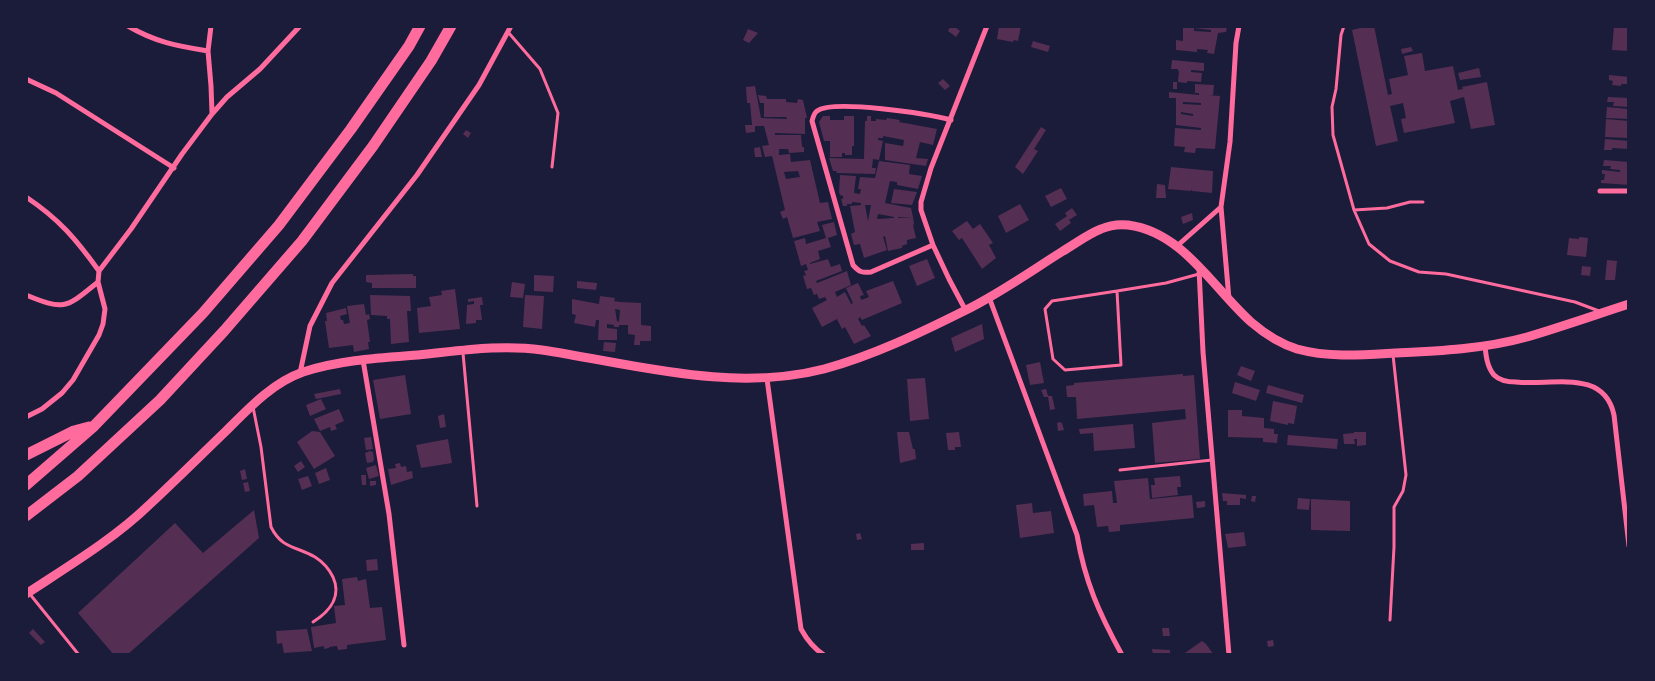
<!DOCTYPE html>
<html>
<head>
<meta charset="utf-8">
<style>
	body { margin:0 }
	#map { position:relative; width:1655px; height:681px; overflow:hidden; background:#1b1b3a; font-family:Figtree,sans-serif }
	canvas { display:block }
	.frame { position:absolute; inset:0; border:28px solid #1b1b3a; pointer-events:none }
</style>
</head>
<body>
<div id="map">
<canvas width="1655" height="681"></canvas>
<div class="frame"></div>
</div>
<script>
const g = document.querySelector('canvas').getContext('2d');
g.lineJoin = 'round';
function fill(path, color) { g.fillStyle = color; g.fill(path, 'evenodd'); }
function strokePath(path, color, width, dash) { g.strokeStyle = color; g.lineWidth = width; g.lineCap = dash ? 'butt' : 'round'; g.setLineDash(dash || []); g.stroke(path); }
fill(new Path2D(`
	M951 26H954L960 31 956 37 948 31Z
	M999 26H1021L1018 41 1014 40 1013 42 997 39Z
	M1183 26H1227L1226 32 1218 33 1214 54 1207 53 1208 50 1197 49V52L1176 50V40L1183 41ZM1194 28 1211 30V32L1194 31Z
	M1368 26H1374L1388 95 1392 94 1389 79 1408 75 1404 56 1422 53 1425 71 1453 66 1458 90 1463 89 1462 87 1487 82 1495 125 1471 129 1464 97 1450 101 1455 123 1404 133 1401 119 1406 118 1403 103 1390 106 1398 141 1376 146 1352 30Z
	M1614 26H1629V51L1612 50Z
	M748 29 758 33 749 43 743 40Z
	M1033 41 1050 46 1048 52 1031 47Z
	M1411 47 1413 51 1402 54 1401 49Z
	M1172 60 1204 63V71L1191 70V72L1202 73 1201 82 1187 81V83L1178 82 1179 71H1178V69H1171Z
	M1479 68 1481 77 1460 80 1458 73Z
	M1609 75 1629 77V84H1621V86L1612 85 1613 81 1609 80Z
	M943 79 950 86 945 90 938 83Z
	M1173 82H1177V89H1173Z
	M1195 84 1214 85 1213 95H1208L1220 96 1215 149 1196 148 1195 153 1184 152 1185 147 1174 146 1175 128 1201 130V128L1176 125V98H1169V92L1199 95V93H1195ZM1183 102 1201 103V105L1183 104ZM1181 112 1193 114V116L1181 114Z
	M755 86 761 118 787 119 786 117H764V103H760L758 95 766 96 767 99H786V102L797 103 798 99 803 100 807 118H805V134L775 133V135H801L802 147H804V152L789 153 788 149H779V155L790 154 791 162 810 160 820 203 828 202 832 219 817 222 820 231 793 238 787 217 783 219 780 212 785 210 772 156 765 157 762 146 769 145 764 126H755V132L746 133 745 125H752L750 103H747L746 87ZM798 171 800 177 786 179 784 172Z
	M1608 97 1629 98V107L1613 106 1614 102H1607Z
	M1607 107 1629 109V119L1606 118Z
	M823 116H830V120H844V116H854V146H852V155H845V153H842V157H830V141H824L819 122Z
	M867 116H871V121H876V119L886 120 887 118 900 120 899 122 937 129 933 145 920 142 916 158 928 159 926 166 885 160V143L903 146 904 140 883 136V138H878V140L883 141 879 160 873 159 872 168H876L875 174 836 173 837 171H833L829 158 864 159 865 121H867Z
	M1606 119 1629 121V138L1605 137Z
	M1041 127 1046 130 1034 149 1038 151 1023 174 1015 167Z
	M466 130 471 133 468 138 463 134Z
	M1605 139 1629 141V149L1612 148V150H1604Z
	M760 147 762 157H755L754 148Z
	M1604 160 1629 162V185L1601 183V180H1604L1605 174H1602V170L1620 172V170L1610 169 1611 166H1603Z
	M879 161 910 165 909 174 922 176 918 189 897 185V182L890 181 885 203 911 208 913 217H898V218L913 217 914 224 913 225 916 238 907 240V244L902 246V248L888 251 885 236 883 237 887 250 864 258 860 244 854 245 851 234 855 232 850 206 861 205V203L852 202V204H847V206H843L841 199H843V196L840 195 839 192 840 175 856 176 854 193 860 194 861 189H858L860 177 875 178ZM865 205H871L868 221ZM878 214 894 217V218L877 219Z
	M1171 167 1213 171 1212 193 1192 191 1191 189V191L1168 189Z
	M1157 184 1165 185 1166 198H1156Z
	M1061 188 1067 199 1051 207 1045 196Z
	M894 189 917 192 912 205 891 203Z
	M1020 204 1029 220 1006 233 998 216Z
	M1072 208 1077 215 1069 220 1071 223 1060 231 1055 224 1067 216 1065 213Z
	M1192 213 1193 220 1183 224 1181 217Z
	M967 221 973 229 980 224 993 243 989 245 996 258 982 269 962 238 959 240 952 231Z
	M834 222 837 235 828 238 831 247 818 251 820 259 810 263V264L828 259 831 267 840 264 842 271 816 281 817 283 847 271 851 285 835 292 837 297 845 292 851 304 853 303 846 288 858 283 864 295 860 296 861 300 869 297 866 291 893 281 902 303 862 320 860 317 858 319 862 326 864 325 871 336 854 344 845 327 842 329 837 319 822 327 812 308 827 300 825 297 819 299 817 294 814 295 811 288 807 289 803 276 806 275 804 271 808 270 806 264 801 266 794 241 805 238 806 244 826 238 822 225Z
	M1579 237 1588 238 1586 257 1567 255 1569 238 1579 239Z
	M927 259 935 278 917 286 909 266Z
	M1607 260 1617 261 1615 280H1605Z
	M1582 266 1591 267 1590 276 1581 275Z
	M413 274V276H416V288H372V283L366 282V275Z
	M534 275 554 276 553 292 534 291Z
	M577 281 597 283 596 290 577 288Z
	M512 282 525 284 523 298 510 297Z
	M455 289 460 329 419 333 417 308 431 306 429 297 442 295 441 291Z
	M370 295 410 296 411 311H407L409 342 391 344 390 319H387V316L371 315Z
	M525 295 544 296 542 329 523 327Z
	M600 296 615 298 614 301 620 302 641 303V325L651 326V341H640V345H634L635 335 628 334V325H619V327H614V325L607 324V328L617 329V340H598L599 320H596L595 327 574 323 576 315 572 314V299L599 304ZM615 309 620 310 619 322 617 321Z
	M482 297 483 305H480L482 320H476V323L466 324 467 305 474 304V301L468 302V299Z
	M364 304 366 315 369 314 370 319 367 320 370 342H368L369 349 354 352 353 345 329 348 325 321H327L326 313 346 308 347 314 340 316 341 320H343L344 324 350 323 347 306Z
	M982 324 984 339 955 352 951 338Z
	M604 342 616 343 615 352 603 351Z
	M1040 362 1044 383 1030 385 1026 365Z
	M1241 366 1255 371 1251 381 1237 375Z
	M1183 374V376L1194 375 1200 459 1155 463 1152 423 1186 419 1185 409 1077 419 1076 397H1067L1066 386 1074 385V383Z
	M405 375 411 414 380 419 373 380Z
	M925 378 929 419 910 421 907 379Z
	M1235 382 1260 390 1256 401 1232 393Z
	M1268 385 1304 395 1302 403 1266 393Z
	M340 389 341 394 316 399 314 394Z
	M1046 389 1048 396H1052L1055 409 1050 410 1048 397H1044L1041 390Z
	M321 399 326 409 310 416 306 405Z
	M1273 401 1297 406 1294 424 1288 423V425L1270 421Z
	M339 409 344 421 335 425 337 429 331 431 330 427 320 431 314 419Z
	M1228 410H1242V416L1264 418V428L1274 429V434H1278L1277 443 1263 442V438L1228 437Z
	M444 414 446 427 440 428 438 416Z
	M1060 422 1062 423 1064 430 1058 431 1057 423Z
	M1133 424 1135 448 1094 451 1093 433 1080 434 1079 429Z
	M312 431 320 432 335 456 314 469 297 442Z
	M897 432H909L913 449H915L916 459 900 463Z
	M959 432 961 447H955V450H948L946 433Z
	M1354 432H1366V445L1357 446V439H1354L1355 444H1344L1343 434 1354 433Z
	M1288 435 1338 439 1337 449 1287 445Z
	M371 437 373 449 366 450 364 438Z
	M448 439 452 463 421 468 416 445Z
	M370 451 373 452 374 459 373 462 367 463 365 453Z
	M301 461 305 467 298 472 294 466Z
	M400 463 401 467 406 466 407 472 412 471 413 478 391 485 388 469 396 468 395 464Z
	M376 465 379 476 369 479 366 468Z
	M326 468 330 480 319 484 315 473Z
	M245 469 247 479 242 480 240 471Z
	M361 475H366V485H362Z
	M308 476 312 486 302 490 298 479Z
	M1180 476 1181 487H1177L1178 495 1152 498 1151 485H1155L1154 478Z
	M1148 478 1150 499 1192 495 1194 518 1120 525V531L1109 532 1108 526 1097 527 1094 505 1084 506 1083 494 1112 491 1113 503H1117L1114 481Z
	M370 481H376V485L370 486Z
	M248 482 250 491 245 492 243 483Z
	M1222 493 1246 495V499L1240 498V505H1227V501H1223Z
	M1252 496H1256L1255 502 1251 501Z
	M1298 498 1310 499 1309 510 1297 509Z
	M1311 499 1350 501V531L1311 530Z
	M1205 501V507L1197 508 1196 502Z
	M1032 503 1033 513 1051 511 1054 533 1020 538 1016 505Z
	M254 510 259 538 127 655H114L78 613 175 523 203 553Z
	M1244 532 1246 546 1228 548 1225 534Z
	M860 533 862 539 857 540 856 534Z
	M924 543V550H911V544Z
	M377 559 378 570 367 571 366 560Z
	M357 577 358 581 366 579 370 608 382 607 386 640 347 645V649L338 650 337 646 329 647V648L324 649V646L314 648 311 627 336 623 334 606 345 605 342 579Z
	M1162 628H1169L1170 636H1163Z
	M33 629 45 642 41 645 29 633Z
	M307 629 312 651 284 653 282 643 277 644 276 631Z
	M1273 640 1274 646 1268 647 1267 641Z
	M1202 641 1206 644 1214 655H1182Z
	M1152 649 1170 650V655H1153Z`), '#542f53');
strokePath(new Path2D(`
	M1344 26 1341 35 1336 89 1332 107 1333 135 1354 210 1369 244 1390 261 1419 272 1446 274 1575 302 1599 311
	M508 32 540 69 558 113 552 167
	M1354 210 1387 208 1410 202H1423
	M1117 291 1052 301 1045 309 1053 359 1065 370 1121 365 1117 291 1166 283 1199 274
	M463 353 477 506
	M253 407 261 447 271 527C282 549 296 546 315 557 323 562 329 569 333 577 342 597 330 611 313 622
	M1120 470 1212 460
	M29 593 79 655
	M1390 620 1394 547V507L1403 491 1406 475 1393 355`), '#ff6b9d', 3);
strokePath(new Path2D(`
	M128 26C155 42 177 46 208 51
	M211 26 208 51 211 86 212 113
	M26 79 56 93 174 168
	M1600 191H1629
	M26 197C59 219 76 239 99 271
	M933 245 871 272C862 273 859 272 853 265L812 121C813 117 814 113 817 111 833 99 929 114 951 120
	M1177 246 1221 207
	M1199 269 1203 352 1229 655
	M26 295C65 311 66 308 98 282
	M989 297 1077 535C1085 582 1099 613 1122 655
	M1229 299 1221 207 1230 142 1236 43 1239 26
	M966 311 949 279 933 245 921 210V202L931 168 987 26
	M1485 346C1486 356 1487 367 1494 375 1500 381 1508 382 1516 382 1551 386 1604 368 1614 415L1629 546
	M363 360 389 514 404 645
	M300 373 310 326 332 283 417 175 479 85 511 26
	M767 379 801 629C807 640 813 648 824 655
	M26 417 42 409 62 393 73 380 99 335 103 324 105 309 98 282 99 271 131 229 182 154 212 114 227 97 260 69 300 26`), '#ff6b9d', 5);
strokePath(new Path2D(`
	M26 594C67 567 114 539 149 505 175 481 200 456 226 431 249 408 272 383 303 372 340 360 379 358 418 355 459 351 500 344 542 350 634 364 731 393 824 369 872 356 920 333 964 311 999 294 1031 271 1063 251 1075 244 1088 234 1101 229 1110 225 1119 224 1128 225 1183 232 1213 288 1251 322 1265 334 1281 344 1297 349 1330 358 1362 355 1395 353 1439 351 1484 349 1527 337 1561 327 1595 315 1629 304`), '#ff6b9d', 9);
strokePath(new Path2D(`
	M26 455 74 431 89 427
	M26 485 94 426 203 313 279 225 351 129 409 46 420 26
	M26 516 78 476 160 400 224 331 302 241 373 146 431 61 451 26`), '#ff6b9d', 11);
</script>
</body>
</html>
